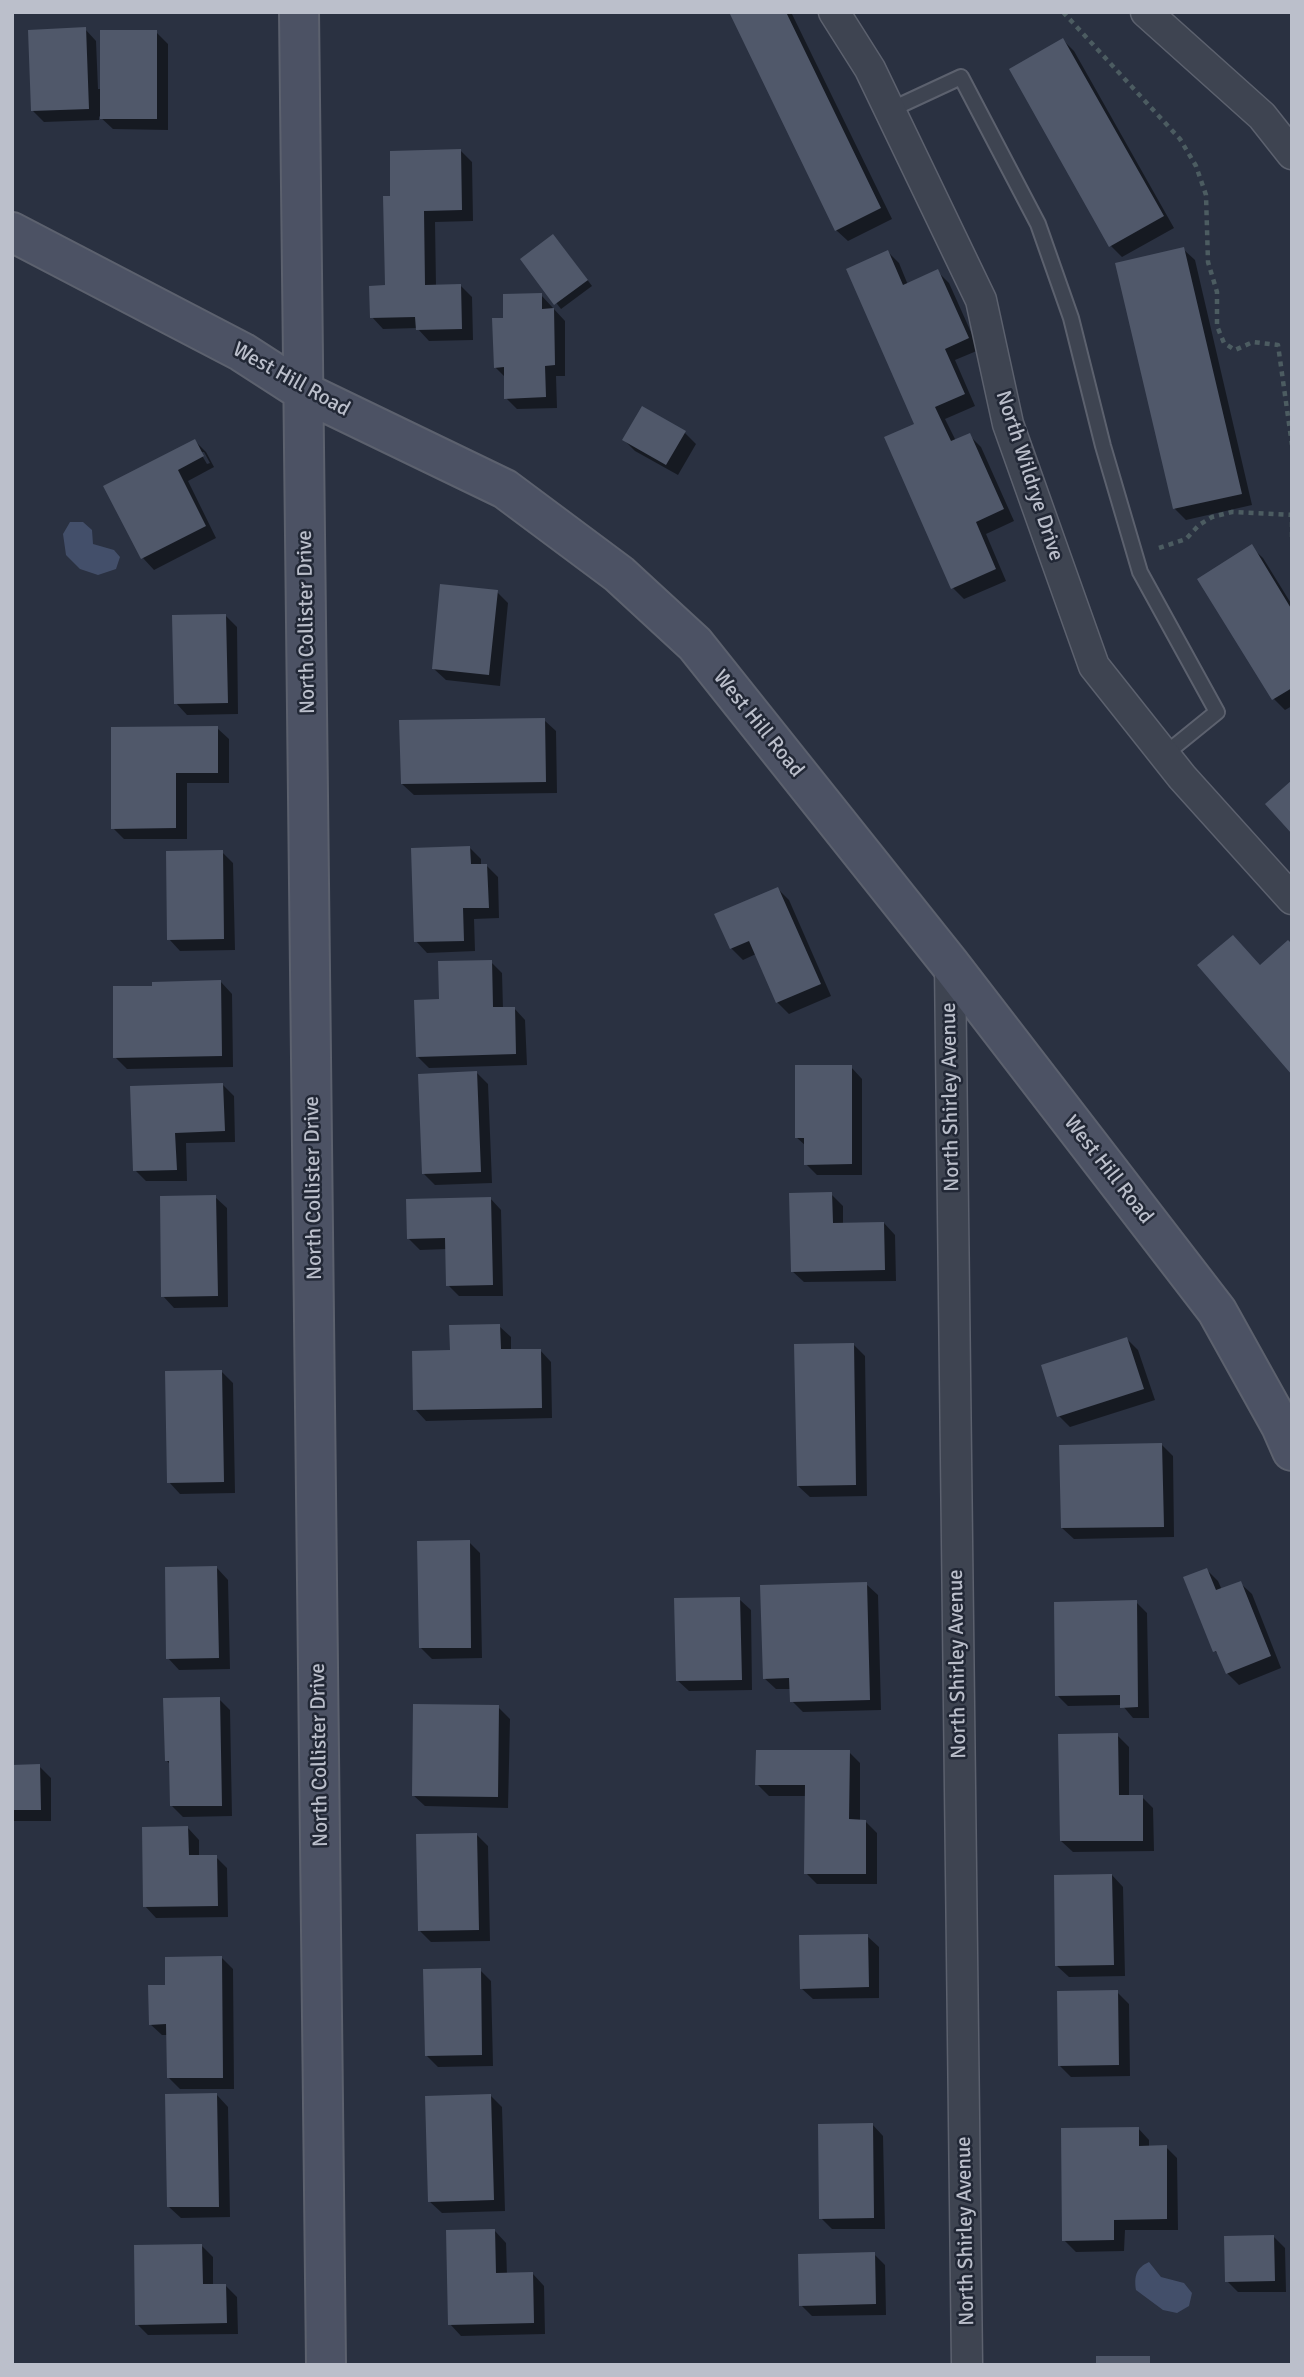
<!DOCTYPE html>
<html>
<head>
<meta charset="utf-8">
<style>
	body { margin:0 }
	#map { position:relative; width:1304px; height:2377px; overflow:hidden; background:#2a3141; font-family:Signika,sans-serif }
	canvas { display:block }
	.frame { position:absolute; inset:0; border:14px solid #bbbfcb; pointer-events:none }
</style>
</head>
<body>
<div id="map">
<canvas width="1304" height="2377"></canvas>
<div class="frame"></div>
</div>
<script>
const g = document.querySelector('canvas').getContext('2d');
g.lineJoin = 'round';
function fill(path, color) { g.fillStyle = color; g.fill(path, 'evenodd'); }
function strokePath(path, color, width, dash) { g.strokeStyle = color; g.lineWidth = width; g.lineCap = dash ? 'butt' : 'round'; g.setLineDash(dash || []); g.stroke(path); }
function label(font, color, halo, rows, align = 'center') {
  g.font = font + ' Signika,sans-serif'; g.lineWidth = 5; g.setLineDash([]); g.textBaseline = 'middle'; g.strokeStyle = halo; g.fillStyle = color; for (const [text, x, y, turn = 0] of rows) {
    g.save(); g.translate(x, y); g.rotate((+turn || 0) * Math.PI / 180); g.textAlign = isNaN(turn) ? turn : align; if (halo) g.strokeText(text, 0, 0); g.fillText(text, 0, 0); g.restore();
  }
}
fill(new Path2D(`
	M70 522H83L92 530 93 544 114 550 120 557 116 569 98 575 80 569 66 555 63 534Z
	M1149 2262 1161 2277 1184 2283 1192 2293 1189 2306 1177 2313 1163 2310 1136 2290C1134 2276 1136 2268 1149 2262Z`), '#434f6a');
fill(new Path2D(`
	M731 12H791L892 219 848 241 836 230Z
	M85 29 96 41 98 89H101L156 32 168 44V130L113 129 99 116V120L44 122 33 111Z
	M1063 40 1074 51 1174 228 1122 257 1111 246Z
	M461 151 472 162 473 221 435 222 436 286H461L472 297 473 340 429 341 417 328 383 329 372 317 387 287 392 198Z
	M558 241 592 286 561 309 522 259Z
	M1183 249 1195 260 1252 505 1186 520 1175 509 1118 264Z
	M888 252 899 263 908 285 938 272 949 283 979 350 955 360 975 406 945 419 956 441 969 435 981 447 1014 521 986 534 1006 581 964 599 953 588 916 425Z
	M541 295 565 321V376H556L557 408 517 409 506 398 505 377 495 367 505 320Z
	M685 433 696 444 678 475 635 451 624 440Z
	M195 441 206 452 214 467 188 481 216 538 154 570 143 558 106 486ZM200 452H204L210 463 207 464Z
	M1251 547 1263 558 1292 605V706L1285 710 1274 699 1199 579Z
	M497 592 508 603 500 686 446 680 434 669Z
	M226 616 237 627 238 714 187 715 176 703Z
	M544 720 556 731 557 793 414 795 402 784Z
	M217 728 229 739V783H187V839H124L113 828Z
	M470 848 481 859V866H487L498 877 499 918 474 919 475 951 427 953 416 941Z
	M222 852 233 863 235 950 180 951 169 939Z
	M778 889 789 900 831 996 789 1014 777 1002 756 954 743 960 731 948Z
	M491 962 502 973 503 1009 514 1008 525 1020 527 1065 429 1068 417 1056 440 1000Z
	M221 982 232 994 233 1067 127 1069 115 1057 154 988Z
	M851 1067 862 1079V1175H817L806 1164V1146L796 1137Z
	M476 1072 488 1084 492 1183 435 1185 424 1174Z
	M223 1085 234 1096 235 1142 186 1143 187 1181H146L135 1170Z
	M831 1194 843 1206V1224L884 1223 895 1235 896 1281 804 1282 792 1271Z
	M215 1197 227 1208 228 1307 174 1308 163 1296Z
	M490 1198 501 1210 503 1296H459L448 1285 447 1249 420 1250 408 1238Z
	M499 1326 511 1337V1351L540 1350 551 1362 552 1418 426 1421 415 1409 452 1352Z
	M1127 1339 1138 1350 1155 1400 1070 1427 1059 1416Z
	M853 1344 865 1356 867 1496 810 1497 798 1486Z
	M222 1372 233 1383 235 1493 180 1494 169 1482Z
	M1162 1445 1173 1456 1174 1537 1074 1539 1062 1528Z
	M469 1542 480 1553 482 1658 432 1659 421 1648Z
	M217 1568 228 1580 230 1669 179 1670 168 1658Z
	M1207 1570 1218 1581 1222 1590 1240 1583 1252 1594 1281 1668 1239 1685 1227 1673 1221 1657 1215 1651 1185 1578Z
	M866 1584 878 1595 881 1710 803 1712 792 1701 791 1689H776L764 1678Z
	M739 1599 751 1610 752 1690 689 1691 677 1680Z
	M1136 1602 1147 1613 1149 1718H1133L1122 1705 1068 1706 1057 1695Z
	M219 1699 230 1710 232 1816 183 1817 172 1806 171 1765 166 1760Z
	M498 1707 510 1719 508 1808 425 1806 413 1795Z
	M1117 1735 1129 1747V1797H1142L1153 1808 1154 1851 1073 1852 1061 1841Z
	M849 1752 860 1763V1821H865L877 1833V1884H817L806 1873V1796H769L757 1784Z
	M39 1766 51 1778V1821H12V1767Z
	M188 1828 199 1840V1857H216L227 1868 228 1917 156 1918 145 1906Z
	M477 1835 488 1846 490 1941 431 1942 420 1931Z
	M1112 1875 1123 1887 1125 1976 1069 1977 1057 1966Z
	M867 1936 879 1947V1998L813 1999 801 1988Z
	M222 1958 233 1969 234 2089H180L169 2078 168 2035H162L150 2024 167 1987Z
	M480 1970 491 1981 493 2066 438 2067 426 2055Z
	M1117 1992 1129 2004 1130 2076 1071 2077 1060 2066Z
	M217 2095 228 2107 230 2217 181 2218 169 2207Z
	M491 2096 502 2107 505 2211 442 2213 430 2202Z
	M872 2124 883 2136 885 2229H832L821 2218Z
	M1138 2128 1149 2140V2147H1166L1177 2158 1178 2230H1125L1124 2251 1076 2252 1064 2240Z
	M495 2231 506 2243 507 2275 533 2274 544 2286 545 2334 461 2336 450 2324Z
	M1274 2237 1285 2248 1286 2292H1238L1227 2281Z
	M201 2245 213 2257V2286H226L237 2297 238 2334 148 2335 137 2324Z
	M874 2254 885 2265 886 2315 812 2316 801 2305Z`), '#0007');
fill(new Path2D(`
	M729 12H786L881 208 835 231Z
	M86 27 89 109 31 111 28 30Z
	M100 30H157V119H100Z
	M1063 38 1164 216 1109 247 1009 69Z
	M461 149 462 210 424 211 425 285 461 284 462 329 416 330 415 317 370 318 369 286 385 285 383 196H390V151Z
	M553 234 588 280 554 305 520 259Z
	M1184 247 1242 494 1173 509 1115 263Z
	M888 250 903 285 938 269 969 338 945 349 965 394 935 407 951 441 970 433 1004 509 976 522 996 569 951 589 884 437 914 424 846 269Z
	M542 293V309L554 308 555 365 545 366 546 397 504 399V367L494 368 492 318H503V294Z
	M642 406 686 431 666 465 622 440Z
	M195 439 204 456 178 470 206 526 141 559 103 486Z
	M1252 544 1292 610V688L1272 700 1197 579Z
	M440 584 498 590 489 675 432 669Z
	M226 614 228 703 174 704 172 615Z
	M545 718 546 782 401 784 399 720Z
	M218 726V773H176V828L111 829V727Z
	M1292 780V834L1265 804Z
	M470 846 471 864H487L489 908H463L464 941 414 942 411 848Z
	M223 850 224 939 167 940 166 851Z
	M778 887 821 984 776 1003 749 941 730 949 714 914Z
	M1233 935 1260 965 1288 940 1292 944V1075L1197 965Z
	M492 960 493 1007H515L516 1054 416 1057 414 1000 439 999 438 961Z
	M221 980 222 1056 113 1058V986H152V982Z
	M795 1065H852V1164L804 1165V1138H795Z
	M477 1071 481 1172 422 1174 418 1074Z
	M223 1083 225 1131 175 1133 177 1170 133 1171 130 1086Z
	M832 1192 833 1223 884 1222 885 1270 791 1272 789 1193Z
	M216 1195 218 1296 161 1297 160 1196Z
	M491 1197 493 1285 446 1286 445 1238 407 1239 406 1199Z
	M500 1324 501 1349H541L542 1408 413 1410 412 1351 450 1350 449 1325Z
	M1127 1337 1144 1389 1057 1417 1041 1365Z
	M854 1343 856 1485 797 1486 794 1344Z
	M222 1370 224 1482 167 1483 165 1371Z
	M1162 1443 1164 1527 1061 1528 1059 1445Z
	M470 1540 471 1648H419L417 1541Z
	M217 1566 219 1658 166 1659 165 1567Z
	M1207 1568 1216 1590 1241 1581 1271 1656 1226 1674 1216 1651 1213 1652 1183 1577Z
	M867 1582 870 1700 790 1702 789 1678 763 1679 760 1585Z
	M740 1597 742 1680 676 1681 674 1598Z
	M1137 1600 1138 1707 1120 1708V1695L1055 1696 1054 1602Z
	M220 1697 222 1806H170L169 1761H165L163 1698Z
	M413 1704 499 1705 498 1797 412 1796Z
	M1118 1733 1119 1795H1143V1841H1060L1058 1734Z
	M756 1750H850L849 1819 866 1820V1874H804L805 1785H755Z
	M40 1764 41 1810H12V1765Z
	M188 1826 189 1855H217L218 1906 143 1907 142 1827Z
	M477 1833 479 1930 418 1931 416 1834Z
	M1112 1874 1114 1965 1055 1966 1054 1875Z
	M868 1934 869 1987 800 1989 799 1935Z
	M222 1956 223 2078H167L166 2024 149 2025 148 1985H165V1957Z
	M481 1968 482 2055 425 2056 423 1969Z
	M1118 1990 1119 2065 1058 2066 1057 1991Z
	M217 2093 219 2207H167L165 2094Z
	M491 2094 494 2200 428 2202 425 2096Z
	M873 2123 874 2218 819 2219 818 2124Z
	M1139 2127V2146L1167 2145V2219L1114 2220V2240L1062 2241 1061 2128Z
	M495 2229 496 2273 533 2272 534 2323 448 2325 446 2230Z
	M1274 2235 1275 2281 1225 2282 1224 2236Z
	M202 2244 203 2284H226L227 2323 135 2325 134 2245Z
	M875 2252 876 2304 799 2306 798 2254Z
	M1096 2356H1150V2365H1096Z`), '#50586a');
const lane = new Path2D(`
	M890 110 961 77 1038 224 1071 318 1103 446 1140 572 1217 712 1164 755`);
const street = new Path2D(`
	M834 12 870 69 981 300 1008 424 1094 666 1182 777 1292 899
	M1146 12 1262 116 1292 154
	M950 964 967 2365`);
const secondary = new Path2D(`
	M299 12 326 2365
	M12 232 242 352 304 392 505 489 619 574 695 644 950 964 1217 1311 1281 1426 1292 1451`);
strokePath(lane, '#5c616e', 18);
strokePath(street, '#5c616e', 33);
strokePath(secondary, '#5c616e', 42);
strokePath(new Path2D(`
	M1063 12 1180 139 1196 166 1206 195 1208 262 1217 292V326L1224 343 1235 350 1253 342 1278 345 1292 445
	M1292 512V542
	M1159 548 1186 539 1199 525 1212 517 1232 512 1291 515`), '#4c5c61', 4.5, [5, 5]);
strokePath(lane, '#3e4451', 14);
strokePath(street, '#3e4451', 30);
strokePath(secondary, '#4c5264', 38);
label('21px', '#bbbfcb', '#222836', [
	["West Hill Road",291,380,29],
	["North Wildrye Drive",1029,476,72],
	["North Collister Drive",307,622,-91],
	["West Hill Road",758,724,51],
	["North Shirley Avenue",951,1097,-91],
	["West Hill Road",1108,1170,52],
	["North Collister Drive",314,1188,-91],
	["North Shirley Avenue",958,1664,-91],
	["North Collister Drive",320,1755,-91],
	["North Shirley Avenue",966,2231,-91]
]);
</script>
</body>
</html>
